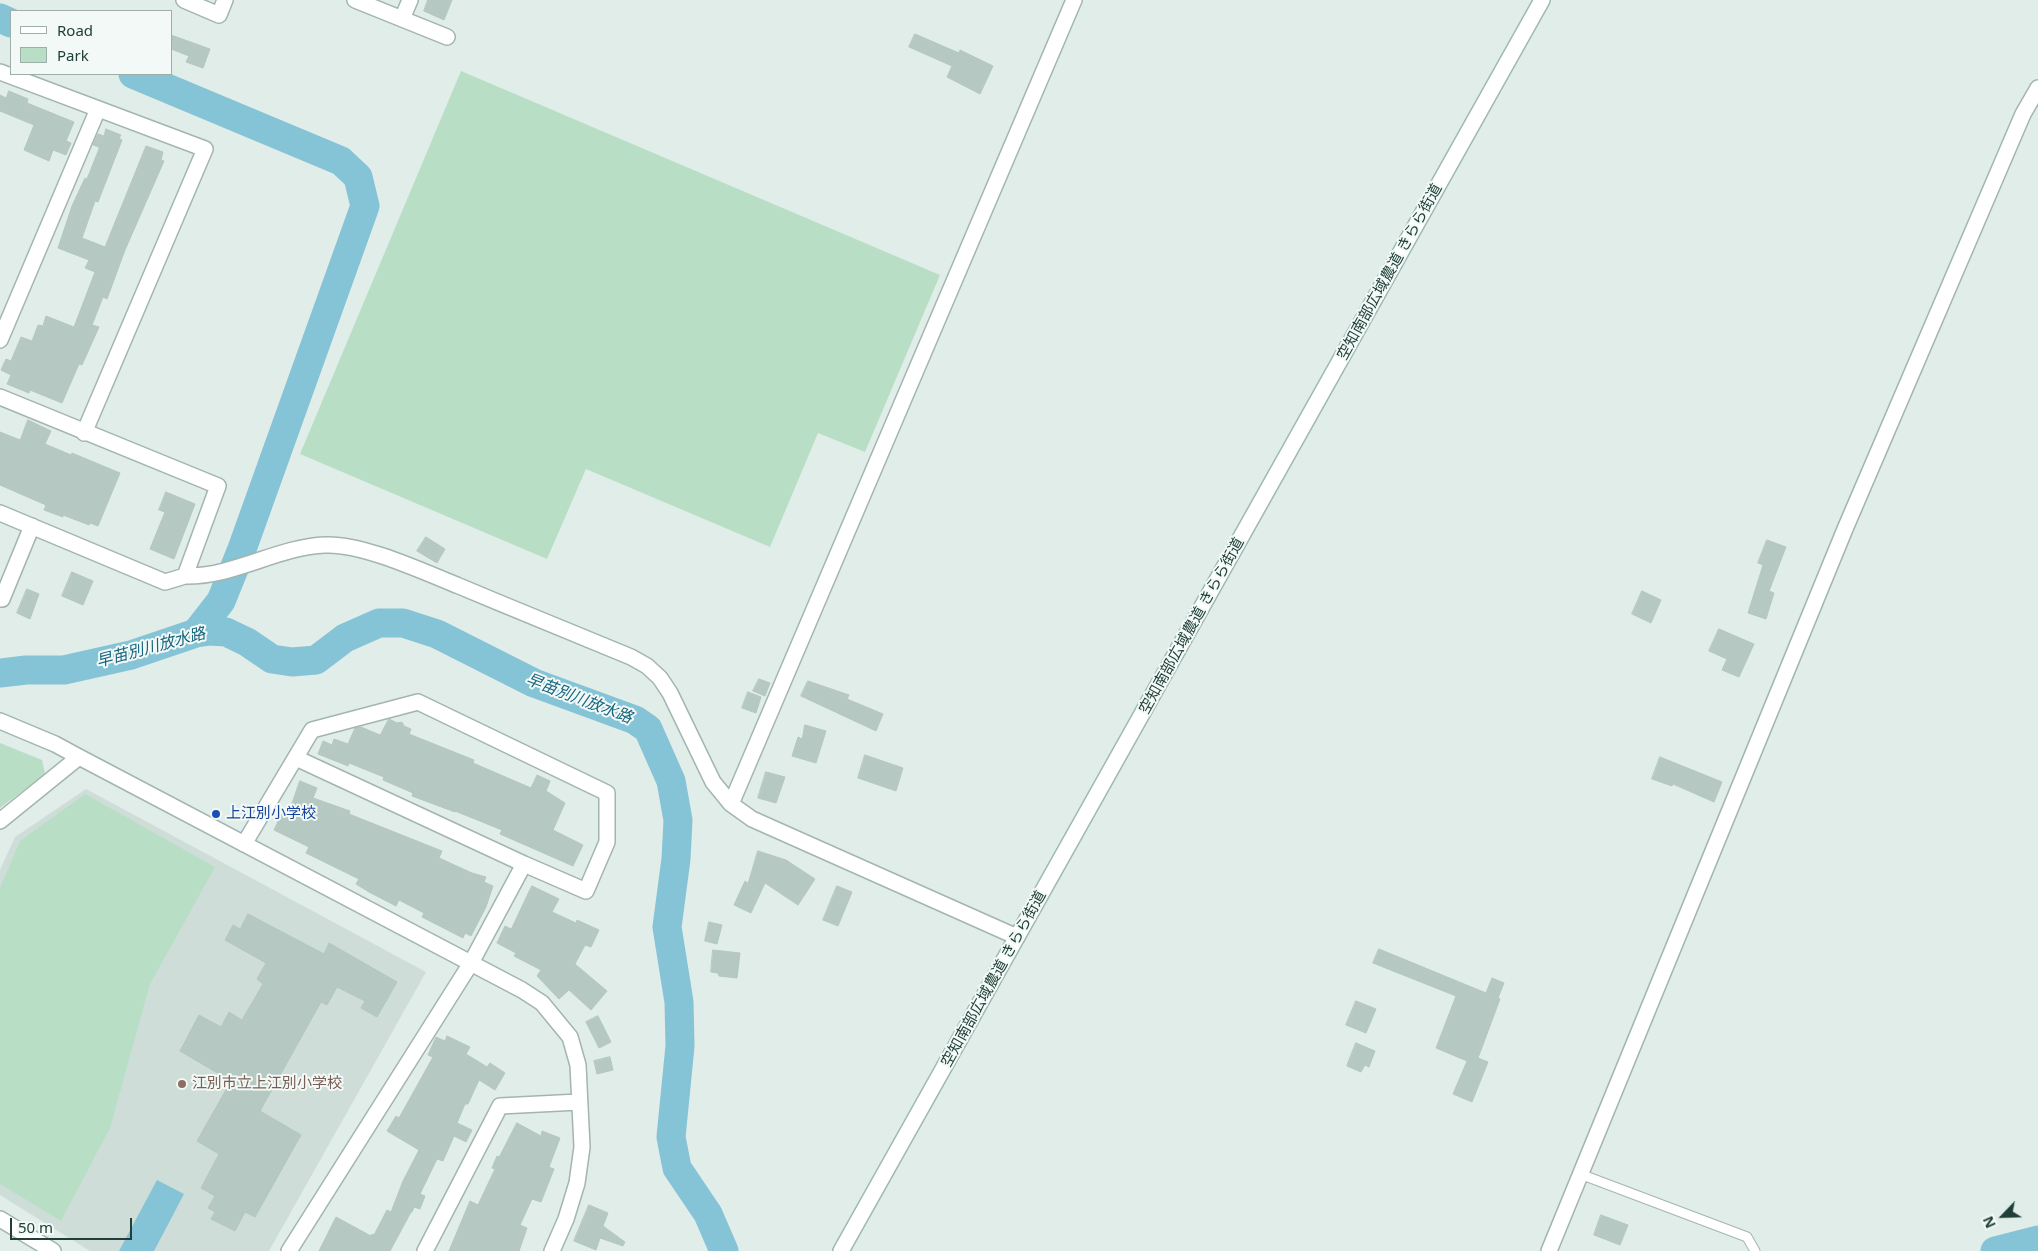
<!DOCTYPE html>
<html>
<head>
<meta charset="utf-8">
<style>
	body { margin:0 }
	#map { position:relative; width:2038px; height:1251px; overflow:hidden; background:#e1ede8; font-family:"Noto Sans",sans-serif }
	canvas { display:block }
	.legend { position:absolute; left:10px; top:10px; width:162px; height:65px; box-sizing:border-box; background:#f2f9f6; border:1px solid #9eafaa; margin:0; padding:6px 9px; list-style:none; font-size:15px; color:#203f39 }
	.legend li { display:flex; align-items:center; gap:10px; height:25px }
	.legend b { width:25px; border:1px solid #9eafaa }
	.north { position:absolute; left:1978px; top:1191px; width:50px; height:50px; -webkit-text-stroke:4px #f2f9f6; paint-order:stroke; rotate:246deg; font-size:14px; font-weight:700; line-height:20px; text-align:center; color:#203f39 }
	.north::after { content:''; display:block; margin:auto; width:18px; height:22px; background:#203f39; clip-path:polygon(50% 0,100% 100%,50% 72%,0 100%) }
	.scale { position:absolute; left:10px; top:1218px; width:122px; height:22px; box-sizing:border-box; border:2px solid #203f39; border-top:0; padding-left:6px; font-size:15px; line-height:18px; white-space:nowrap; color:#203f39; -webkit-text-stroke:4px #f2f9f6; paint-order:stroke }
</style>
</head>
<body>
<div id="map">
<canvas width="2038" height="1251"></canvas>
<ul class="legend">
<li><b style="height:6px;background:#fff"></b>Road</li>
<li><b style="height:14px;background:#b8dfc6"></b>Park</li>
</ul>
<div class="north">N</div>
<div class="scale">50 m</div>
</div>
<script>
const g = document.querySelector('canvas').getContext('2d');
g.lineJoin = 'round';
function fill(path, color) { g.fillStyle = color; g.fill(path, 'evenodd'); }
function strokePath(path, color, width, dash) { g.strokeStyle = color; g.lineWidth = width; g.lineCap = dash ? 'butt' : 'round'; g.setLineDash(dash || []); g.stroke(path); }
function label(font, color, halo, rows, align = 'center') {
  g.font = font + ' "Noto Sans","Noto Sans JP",sans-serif'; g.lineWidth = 4; g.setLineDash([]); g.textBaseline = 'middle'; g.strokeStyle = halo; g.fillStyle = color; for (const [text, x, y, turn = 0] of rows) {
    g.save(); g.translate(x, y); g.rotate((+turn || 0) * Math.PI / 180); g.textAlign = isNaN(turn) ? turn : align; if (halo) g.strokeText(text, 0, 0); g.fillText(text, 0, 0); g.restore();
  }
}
fill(new Path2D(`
	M86 789 426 972 269 1251H90L0 1195V870L15 837Z`), '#cfddd8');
fill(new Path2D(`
	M461 71 940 275 865 452 818 433 770 547 586 469 547 559 300 454Z
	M0 743 42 760 45 774 0 808Z
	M85 794 215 867 150 984 110 1128 61 1221 0 1184V888L20 841Z`), '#b8dfc6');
fill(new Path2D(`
	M157 1180 184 1194 154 1251H119Z`), '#85c3d6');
strokePath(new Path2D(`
	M0 18 11 23
	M133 74 341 161 358 177 365 206 242 549 221 601 196 633
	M0 673 26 670H64L131 655 196 633 210 631 226 632 247 642 272 659 292 662 316 660 345 638 379 623H403L437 634 534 683 635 720 648 729 671 781 678 820 676 859 667 927 679 1002 680 1046 671 1137 677 1168 708 1214 724 1251
	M1995 1251 2038 1240`), '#85c3d6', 29);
const building = new Path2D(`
	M428 0H452L444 20 424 11Z
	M915 34 959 53 960 50 993 66 980 94 947 77 952 66 909 47Z
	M171 35 210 49 203 68 186 62 189 56 171 49Z
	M9 91 28 99 27 103 74 122 66 141 71 143 66 155 53 150 49 161 24 150 34 125 0 111V95L6 98Z
	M106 129 121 135 119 138 122 140 98 202 95 201 82 238 105 247 146 146 163 152 161 160 164 161 125 250 107 299 103 297 92 325 99 327 82 365 79 364 62 403 30 390 29 393 7 384 11 375 1 370 6 359 11 361 21 337 32 341 38 325 43 326 46 316 74 327 95 272 85 268 89 260 58 248 72 206 85 178 87 179 99 149V147L93 145 98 134 104 136Z
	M28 420 51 431 45 444 71 455 72 453 120 473 98 526 90 523 89 525 63 515V517L44 510 46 505 0 485V432L20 440Z
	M166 492 195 504 174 559 150 549 165 512 159 510Z
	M426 537 445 549 437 563 417 551Z
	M1767 540 1786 547 1769 591 1774 593 1766 619 1748 613 1763 565 1758 563Z
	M72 572 93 581 83 605 62 596Z
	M27 589 39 594 30 619 17 613Z
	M1642 591 1661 600 1651 623 1632 614Z
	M1719 629 1754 644 1739 677 1722 670 1727 659 1709 651Z
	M759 679 770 683 765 696 753 691Z
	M808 681 849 695 847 699 883 714 876 731 801 696Z
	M748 692 761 697 756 713 742 708Z
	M389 719 397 723 402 722 404 726 411 729 409 734 474 760 473 763 531 788 537 775 550 781 546 791 565 803 553 830 583 845 573 866 500 834 502 830 455 811V812L412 796 413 793 383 780 384 777 349 763 348 766 318 754 323 741 332 745 334 739 348 744 355 728 361 727 380 735Z
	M805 725 826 731 816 763 792 756 798 737 802 739Z
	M865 755 903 768 896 791 858 778Z
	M1660 757 1722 782 1714 802 1673 784 1672 786 1652 779Z
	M766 772 785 777 776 803 758 798Z
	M300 781 317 788 313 798 350 811 349 814 442 851 439 858 472 873 486 877 484 882 493 886 486 907 471 936 465 933 463 938 422 917 424 913 399 900 396 906 369 892 356 884 359 879 306 853 309 847 274 830 283 811 288 814Z
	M758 851 786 860 815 879 798 905 765 883 751 913 734 905 745 881 748 883Z
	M532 886 559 899 552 912 576 923 577 920 599 930 591 947 585 945 575 964 607 991 591 1010 569 990 559 999 537 976 541 970 514 956 516 953 497 943 505 926 511 929Z
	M837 886 852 892 838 926 823 920Z
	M248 914 324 954 329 943 397 982 377 1017 361 1008 365 1001 337 987 327 1005 321 1002 260 1111 301 1135 255 1217 245 1212 235 1231 211 1219 215 1212 208 1208 215 1196 201 1188 219 1154 197 1141 231 1081 180 1051 199 1015 221 1027 229 1012 242 1020 263 984 257 979 266 963 225 940 233 925 240 929Z
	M709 922 722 925 717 944 705 941Z
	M1379 949 1486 993 1492 978 1504 983 1498 998 1500 999 1478 1058 1488 1062 1472 1102 1453 1094 1467 1061 1436 1048 1456 996 1373 963Z
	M713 950 740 953 737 978 719 976 718 973 711 972Z
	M1356 1001 1376 1009 1366 1033 1346 1025Z
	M598 1016 611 1042 599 1048 586 1022Z
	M447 1036 470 1047 466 1054 487 1067 490 1063 505 1073 495 1090 479 1080 468 1104H465L457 1123 472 1130 466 1142 454 1136 443 1161 437 1159 420 1194 425 1196 420 1209 414 1207 412 1212H411L390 1251H319L336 1217 371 1236 372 1234 374 1235 387 1210 391 1212 403 1181 419 1150 387 1131 396 1116 399 1118 433 1057 428 1055 436 1037 445 1041Z
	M1356 1043 1375 1051 1369 1067 1365 1065 1361 1072 1347 1066Z
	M610 1057 613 1070 597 1074 594 1061Z
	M517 1123 541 1136 542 1131 560 1138 549 1167 554 1169 541 1202 532 1199 520 1225 527 1228 519 1251H449L470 1201 478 1205 495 1169 492 1168 497 1156 499 1157Z
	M589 1205 608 1213 603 1226 625 1242 623 1246 600 1238 596 1250 574 1241Z
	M1601 1215 1628 1225 1620 1245 1594 1235Z`);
fill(building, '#b6c8c2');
strokePath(building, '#b3c7c0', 1);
const lane = new Path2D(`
	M1580 1174 1747 1237 1755 1251`);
const street = new Path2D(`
	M184 0 219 15 225 0
	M355 0 447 37
	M402 19 410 0
	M0 72 205 149 84 433
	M0 340 98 109
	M0 397 218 486 185 576 165 582 0 513
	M185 576C234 577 277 547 325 545 362 543 424 572 459 586 516 610 573 633 631 657L647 666 660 678 670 693 713 782 731 804 752 819 1017 937
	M0 599H2L32 526
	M0 721 55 744 79 757 522 990 542 1003 570 1037 578 1065 582 1147 577 1183 566 1219 552 1251
	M731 804 1074 0
	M0 821 79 757
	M244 844 312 730 418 702 607 793V842L586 891 524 864 296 758
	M0 1219 53 1251
	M289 1251 471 963 524 864
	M425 1251 500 1106 579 1102
	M1549 1251 1845 529 2023 114 2038 88`);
const secondary = new Path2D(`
	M841 1251 1542 0`);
strokePath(lane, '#a3b5b0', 11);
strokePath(street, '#a3b5b0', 18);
strokePath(secondary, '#9fb9b2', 18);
strokePath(lane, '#fff', 9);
strokePath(street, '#fff', 15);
strokePath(secondary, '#fff', 15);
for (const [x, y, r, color] of [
	[216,814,5,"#1a4fb4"],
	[182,1084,5,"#8d6e63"]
]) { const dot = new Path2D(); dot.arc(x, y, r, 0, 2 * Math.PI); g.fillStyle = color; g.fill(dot); strokePath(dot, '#f2f9f6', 2); }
label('15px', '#203f39', '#f2f9f6', [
	["空知南部広域農道 きらら街道",1390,272,-61],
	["空知南部広域農道 きらら街道",1192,626,-61],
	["空知南部広域農道 きらら街道",994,979,-61]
]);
label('15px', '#164399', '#f2f9f6', [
	["上江別小学校",226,814]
], 'left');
label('15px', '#785e54', '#f2f9f6', [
	["江別市立上江別小学校",192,1084]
], 'left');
label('italic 16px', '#16657f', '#f2f9f6', [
	["早苗別川放水路",151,648,-15],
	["早苗別川放水路",579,699,21]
]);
</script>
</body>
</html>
